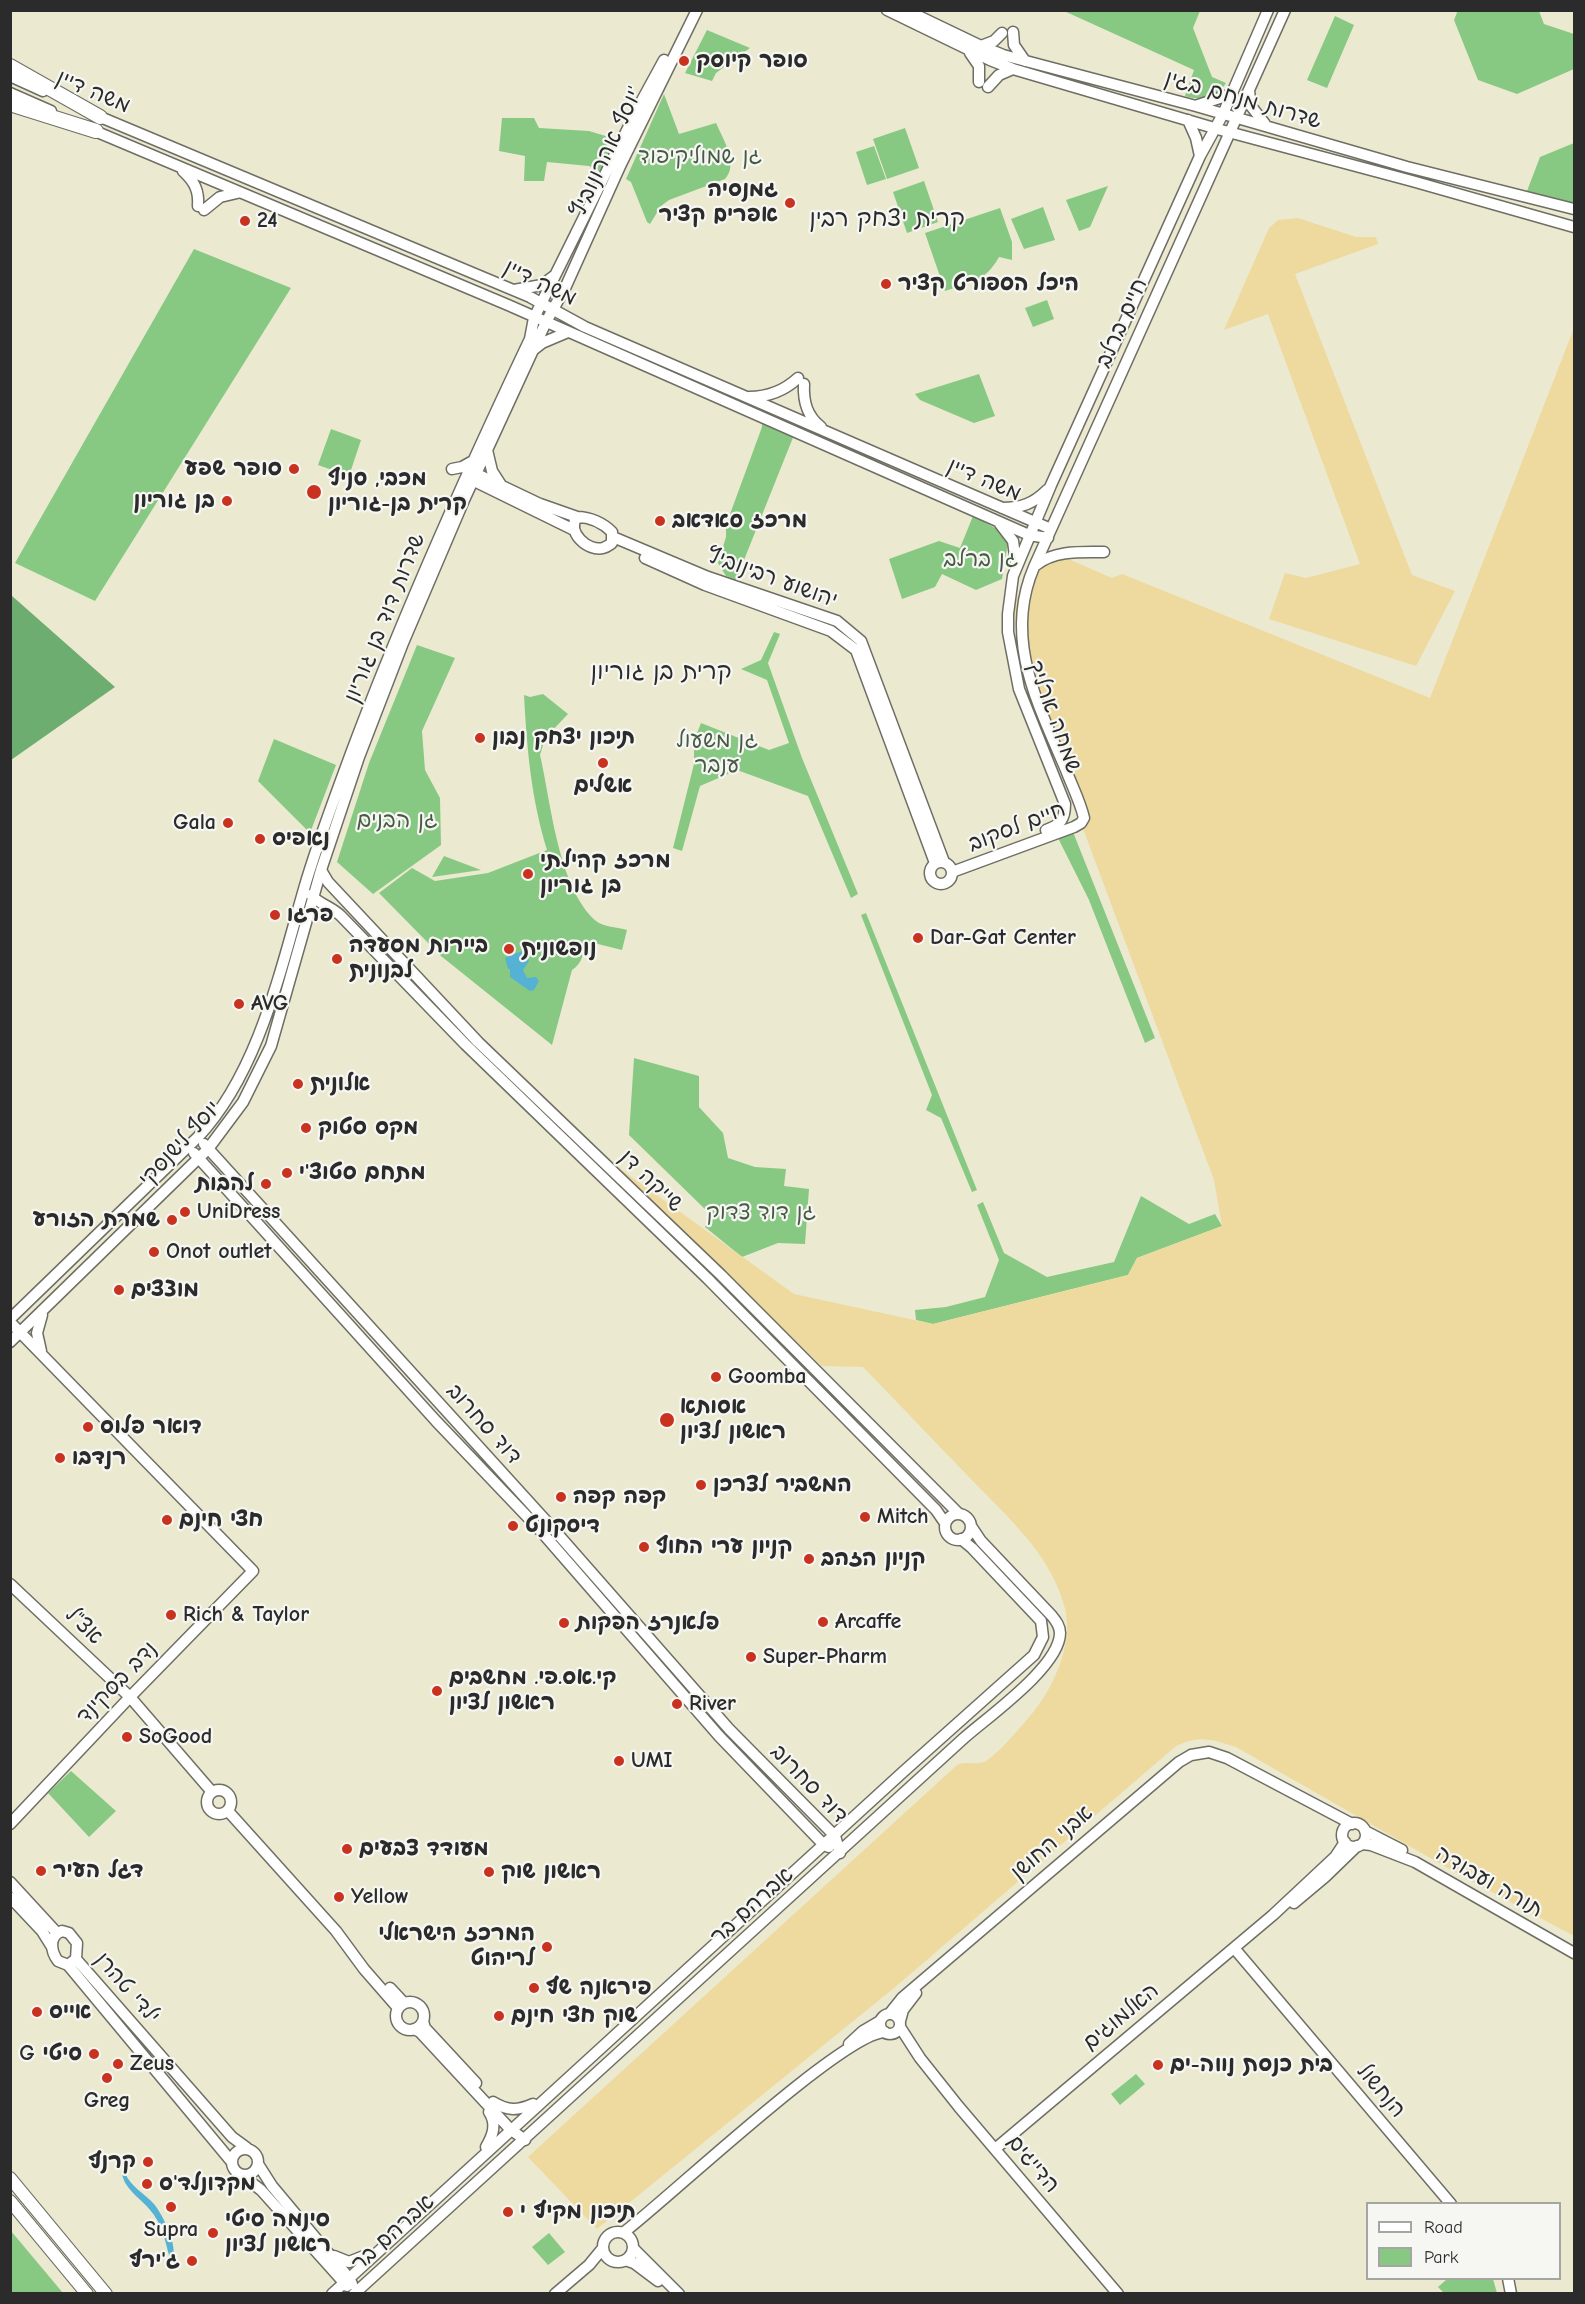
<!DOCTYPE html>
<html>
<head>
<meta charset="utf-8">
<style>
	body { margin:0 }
	#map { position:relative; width:1585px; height:2304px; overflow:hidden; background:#ece9d1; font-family:"Comic Neue",sans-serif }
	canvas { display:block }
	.frame { position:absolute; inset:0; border:12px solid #2b2b2b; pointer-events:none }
	.legend { position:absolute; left:1366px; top:2202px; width:195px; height:78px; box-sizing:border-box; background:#f6f6f2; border:2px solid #a5a5a2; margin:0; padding:8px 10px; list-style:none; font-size:18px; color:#2b2b2b }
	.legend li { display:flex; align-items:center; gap:12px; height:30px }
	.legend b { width:30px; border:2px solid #a5a5a2 }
</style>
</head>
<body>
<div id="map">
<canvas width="1585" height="2304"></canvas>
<div class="frame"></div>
<ul class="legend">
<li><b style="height:8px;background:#fff"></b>Road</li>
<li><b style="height:16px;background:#87c982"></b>Park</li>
</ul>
</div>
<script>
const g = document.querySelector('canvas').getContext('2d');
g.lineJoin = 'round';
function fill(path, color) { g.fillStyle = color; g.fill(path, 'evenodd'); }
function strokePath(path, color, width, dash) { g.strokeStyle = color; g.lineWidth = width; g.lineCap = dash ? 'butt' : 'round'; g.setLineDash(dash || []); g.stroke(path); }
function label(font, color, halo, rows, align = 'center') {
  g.font = font + ' "Comic Neue","Playpen Sans Hebrew",sans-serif'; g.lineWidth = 4.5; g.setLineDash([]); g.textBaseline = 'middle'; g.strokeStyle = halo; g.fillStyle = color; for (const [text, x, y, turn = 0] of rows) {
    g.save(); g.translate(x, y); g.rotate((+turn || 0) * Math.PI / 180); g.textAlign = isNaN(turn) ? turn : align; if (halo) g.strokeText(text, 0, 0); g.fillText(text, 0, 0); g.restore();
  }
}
fill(new Path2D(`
	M1458 10 1539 11 1544 24 1574 34V69L1517 94 1478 80 1454 20Z
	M1064 11H1200L1193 28 1212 77 1226 83C1217 98 1201 101 1185 96L1194 70Z
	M1335 16 1354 25 1327 88 1307 80Z
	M707 30 750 48 716 73 712 81 685 73Z
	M664 94 679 134 716 123C723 139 739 164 725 179L669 200 661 206 650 224 647 222 631 182 626 179Z
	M502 118H534L539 128 589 131 619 140 603 173 589 166 547 162 544 181H524L525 156 499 151Z
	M905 128 919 168 887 179 873 139Z
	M1574 143V204L1527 191 1540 157Z
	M874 146 886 179 867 185 856 152Z
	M924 181 938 222 907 233 893 192Z
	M1108 186 1090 227 1079 231 1066 200Z
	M1043 207 1055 240 1024 249 1011 219Z
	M1000 208 1012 242V260L999 257C985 282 970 283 945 291L925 233Z
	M194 249 291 288 95 601 15 563Z
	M1047 300 1054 319 1033 327 1025 308Z
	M979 374 995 416 974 423 920 400 915 394Z
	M762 421 794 435 736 580 726 576 718 563 726 537V525L762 427Z
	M331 429 361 440 349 476 318 465Z
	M973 516 997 529 1008 542 1002 579 976 590 942 574 935 587 902 599 889 559 939 541 960 548Z
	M774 632 780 634 768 663 802 758 858 894 851 898 808 796 737 770 700 786 682 851 673 848 694 764V741L701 723 769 750 789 743 767 680 741 669 761 660Z
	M417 645 455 658 422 731 425 770 440 798 441 845 373 894 337 862 369 763Z
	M543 694 568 714 545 738 540 755C551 802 558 888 596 921 603 927 618 927 627 930L622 950 586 941C583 953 583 963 572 970L552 1045 441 956 379 893 412 868 435 881 488 873 547 850C531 797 527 750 524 695L530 697Z
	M274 739 336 765 310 833 258 781Z
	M1073 832 1155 1038 1145 1043 1089 900 1058 838Z
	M444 856 481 870 432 877Z
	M866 913 977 1190 972 1192 941 1118 926 1110 932 1095 861 915Z
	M634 1058 699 1076V1107L723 1133 728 1158 755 1167 786 1169 784 1186 809 1189 805 1244 778 1243 742 1257 705 1227 712 1216 629 1135Z
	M1141 1196 1189 1224 1215 1214 1222 1226 1137 1258 1128 1275 933 1324 916 1320 915 1310 946 1307 985 1297 999 1260 977 1205 983 1202 1004 1253 1047 1277 1114 1262Z
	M71 1771 116 1811 89 1837 48 1793Z
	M1136 2074 1145 2084 1120 2105 1111 2094Z
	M11 2231 63 2293H11Z
	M549 2233 565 2252 548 2265 532 2247Z
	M1447 2279H1493L1497 2293H1444L1438 2287Z`), '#87c982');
fill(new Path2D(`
	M11 595 115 687 11 760H10Z`), '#6dad70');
fill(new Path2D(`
	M1298 218 1356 237H1376L1378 244 1295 274 1412 575 1455 591 1416 666 1269 619 1285 573 1306 578 1360 564 1268 314 1224 330 1269 228 1278 220Z
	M1574 328V1936L1460 1875 1236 1747C1212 1740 1199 1734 1175 1747L894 1988 597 2229 528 2157 957 1765C966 1761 975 1765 984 1762 995 1758 1032 1715 1040 1703 1058 1677 1074 1637 1064 1605 1049 1551 1004 1514 967 1475 932 1439 898 1403 863 1367L822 1366 608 1160 794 1294 933 1324 1128 1275 1137 1258 1222 1226 1214 1180 1022 665 1013 606 1033 564 1066 558 1112 578 1122 574 1430 698Z`), '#eeda9e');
fill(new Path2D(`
	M527 949 529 961 523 970 527 978 536 977 539 981 534 990 530 991 510 977V969H508L505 958Z
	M125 2173C131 2187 144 2193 154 2204 163 2215 179 2247 172 2260L170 2259C166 2244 163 2228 154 2215 145 2201 125 2191 122 2174Z`), '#56b2d4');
const secondary = new Path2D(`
	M887 10 990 60 1013 69 1221 130 1412 181 1574 227
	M906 10 981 46 1003 55 1196 106 1407 167 1574 209
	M1013 32 1014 45 1025 61
	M981 46 994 41 1002 33
	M970 53 979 66V82
	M10 76 43 91
	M988 87 999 75 1013 69
	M1249 91 1251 106 1265 124
	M10 93 51 111
	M1198 105 1232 94
	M93 114 530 297 585 327 1051 529
	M1188 120 1196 138 1200 156
	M90 129 508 305 1029 535 1048 538
	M183 171C195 182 199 191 198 206
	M204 210 220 197 237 193
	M514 290 542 285 554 276
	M533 350 542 343 568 332
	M804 384C803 402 807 416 821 427
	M749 397C768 397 784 391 798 378
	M487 450 492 471 501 485
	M452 469 462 467 471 462
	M473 475 477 474 540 504 577 517
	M468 478 574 530
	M1002 508C1021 508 1033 504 1047 490
	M577 517C590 517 603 523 612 532V543C609 545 607 547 603 548 588 552 566 532 577 517Z
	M1000 524 1013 541 1016 563
	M613 537 708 577 837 621 861 641 944 862
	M645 558 705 585 831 631 856 650 935 863
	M1036 565C1055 550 1081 552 1104 552
	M1046 830C1060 825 1065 820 1065 804L1019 689 1008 632V614L1013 576 1051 485 1200 156 1223 114 1268 10
	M930 873a11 11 0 1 1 22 0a11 11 0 1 1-22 0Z
	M321 870 328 882 478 1042 721 1275 959 1514
	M952 872 1074 827 1081 823 1084 818C1080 801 1072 786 1066 770 1038 704 1003 639 1034 567L1285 10
	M311 895C319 904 332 907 341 916L465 1044 707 1278 936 1510 945 1523
	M204 1144 549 1524 729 1729 835 1836 840 1853
	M194 1153 436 1421 539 1529 719 1736 824 1845 829 1847
	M10 1319 198 1137C258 1073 280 972 304 889 317 844 334 800 350 756 403 614 465 476 530 339L534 318 640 104 664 60
	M10 1322 253 1571 130 1697 10 1824
	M10 1342 208 1149 243 1102 271 1046 321 870 359 757 403 643 464 500 546 322 566 286 621 164 697 10
	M41 1351 37 1333 42 1315
	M945 1527a13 13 0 1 1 26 0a13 13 0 1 1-26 0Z
	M10 1584 130 1697 212 1792
	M207 1802a12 12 0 1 1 24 0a12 12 0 1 1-24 0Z
	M228 1811 336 1931 364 1969 398 2008
	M1342 1835a12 12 0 1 1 24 0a12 12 0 1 1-24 0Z
	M1365 1831 1402 1850
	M1362 1844 1371 1845 1415 1862 1574 1953
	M10 1882 57 1933
	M10 1897 42 1931 52 1947
	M1294 1903 1325 1877 1357 1846
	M62 1931 69 1933 77 1943 76 1959 68 1965 58 1961C51 1952 48 1936 62 1931Z
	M1234 1948 1451 2204
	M76 1959 232 2137 247 2148
	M68 1965 231 2161
	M390 1988 404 2003
	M396 2016a14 14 0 1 1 28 0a14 14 0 1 1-28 0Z
	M890 2013 902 1998 1179 1762 1191 1755 1209 1752 1227 1758 1352 1824
	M880 2024a10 10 0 1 1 20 0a10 10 0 1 1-20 0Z
	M423 2021 425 2028 476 2083
	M900 2021 903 2010 916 1993
	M900 2027 920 2058 959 2107 1118 2294
	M414 2029 420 2032 510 2129 525 2140
	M849 2044 863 2031 880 2021
	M493 2102C508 2111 517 2111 533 2104
	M486 2147C493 2135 497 2124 489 2112
	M232 2162a13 13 0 1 1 26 0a13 13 0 1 1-26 0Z
	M995 2149 1273 1915 1335 1857 1345 1842
	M258 2164 272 2186 349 2278 352 2284
	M240 2174 261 2190 347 2286
	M603 2247a15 15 0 1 1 30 0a15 15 0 1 1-30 0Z
	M623 2233C668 2199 843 2033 885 2032
	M633 2248 679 2294
	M334 2256 349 2262 369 2254
	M625 2260 634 2263 658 2281
	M1508 2278 1511 2294
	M332 2294 903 1772 1034 1655 1043 1637 1041 1621 972 1548 961 1539
	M354 2294 964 1738C989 1716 1060 1666 1060 1633 1060 1626 1056 1621 1052 1616L981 1541 971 1526
	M555 2294 589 2265 603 2248`);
const primary = new Path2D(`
	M10 2178 106 2294
	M10 2201 87 2294`);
const highway = new Path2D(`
	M10 66 100 117
	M10 104 96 131`);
strokePath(secondary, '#6f6e65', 13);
strokePath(primary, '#6f6e65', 14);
strokePath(highway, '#6f6e65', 16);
strokePath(secondary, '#fff', 10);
strokePath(primary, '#fff', 12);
strokePath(highway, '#fff', 14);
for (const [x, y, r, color] of [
	[684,61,6,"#c8321e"],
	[790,203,6,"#c8321e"],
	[245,221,6,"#c8321e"],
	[886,284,6,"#c8321e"],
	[294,469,6,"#c8321e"],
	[314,492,8,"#c8321e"],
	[227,501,6,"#c8321e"],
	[660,521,6,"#c8321e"],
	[480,738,6,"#c8321e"],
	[603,763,6,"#c8321e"],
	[228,823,6,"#c8321e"],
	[260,839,6,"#c8321e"],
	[528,874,6,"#c8321e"],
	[275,915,6,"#c8321e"],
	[918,938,6,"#c8321e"],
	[509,949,6,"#c8321e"],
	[337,959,6,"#c8321e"],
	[239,1004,6,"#c8321e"],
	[298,1084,6,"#c8321e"],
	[306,1128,6,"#c8321e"],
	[287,1173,6,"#c8321e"],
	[266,1184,6,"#c8321e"],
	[185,1212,6,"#c8321e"],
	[172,1220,6,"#c8321e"],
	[154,1252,6,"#c8321e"],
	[119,1290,6,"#c8321e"],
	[716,1377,6,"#c8321e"],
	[667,1420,8,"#c8321e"],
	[88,1427,6,"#c8321e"],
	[60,1458,6,"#c8321e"],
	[701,1485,6,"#c8321e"],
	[561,1497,6,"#c8321e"],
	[865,1517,6,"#c8321e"],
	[167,1520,6,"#c8321e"],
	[513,1526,6,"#c8321e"],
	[644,1547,6,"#c8321e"],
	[809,1559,6,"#c8321e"],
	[171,1615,6,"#c8321e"],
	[823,1622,6,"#c8321e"],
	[564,1623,6,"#c8321e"],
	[751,1657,6,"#c8321e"],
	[437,1691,6,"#c8321e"],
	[677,1704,6,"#c8321e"],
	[127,1737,6,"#c8321e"],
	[619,1761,6,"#c8321e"],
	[347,1849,6,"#c8321e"],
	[41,1871,6,"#c8321e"],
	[489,1872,6,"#c8321e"],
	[339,1897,6,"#c8321e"],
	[547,1947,6,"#c8321e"],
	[534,1988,6,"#c8321e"],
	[37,2012,6,"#c8321e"],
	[499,2016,6,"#c8321e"],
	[94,2054,6,"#c8321e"],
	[118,2064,6,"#c8321e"],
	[1158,2065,6,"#c8321e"],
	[107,2078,6,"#c8321e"],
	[148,2162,6,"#c8321e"],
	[147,2184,6,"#c8321e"],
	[171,2207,6,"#c8321e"],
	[508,2212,6,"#c8321e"],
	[213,2233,6,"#c8321e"],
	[192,2261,6,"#c8321e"]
]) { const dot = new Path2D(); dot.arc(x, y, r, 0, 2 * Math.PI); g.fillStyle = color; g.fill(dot); strokePath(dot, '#f6f6f2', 2); }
label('bold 22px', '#2b2b2b', '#f6f6f2', [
	["סופר קיוסק",696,61],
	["גמנסיה",778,190,"right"],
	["אפרים קציר",778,215,"right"],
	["24",257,221],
	["היכל הספורט קציר",898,284],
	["סופר שפע",282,469,"right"],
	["מכבי, סניף",328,479],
	["קרית בן-גוריון",328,504],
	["בן גוריון",215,501,"right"],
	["מרכז סאדאב",672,521],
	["תיכון יצחק נבון",492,738],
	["אשלים",603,786,"center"],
	["Gala",216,823,"right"],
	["נאפיס",272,839],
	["מרכז קהילתי",540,861],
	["בן גוריון",540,886],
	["פרגו",287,915],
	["Dar-Gat Center",930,938],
	["ביירות מסעדה",349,946],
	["לבנונית",349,971],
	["נופשונית",521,949],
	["AVG",251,1004],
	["אלונית",310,1084],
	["מקס סטוק",318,1128],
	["מתחם סטוצ'י",299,1173],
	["להבות",254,1184,"right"],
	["UniDress",197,1212],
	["שמרת הזורע",160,1220,"right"],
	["Onot outlet",166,1252],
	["מוצצים",131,1290],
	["Goomba",728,1377],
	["אסותא",680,1407],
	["ראשון לציון",680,1432],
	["דואר פלוס",100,1427],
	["רנדבו",72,1458],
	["המשביר לצרכן",713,1485],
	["קפה קפה",573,1497],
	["Mitch",877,1517],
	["חצי חינם",179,1520],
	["דיסקונט",525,1526],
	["קניון ערי החוף",656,1547],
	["קניון הזהב",821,1559],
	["Rich & Taylor",183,1615],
	["Arcaffe",835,1622],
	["פלאנרז הפקות",576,1623],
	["Super-Pharm",763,1657],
	["קי.אס.פי. מחשבים",449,1678],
	["ראשון לציון",449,1703],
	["River",689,1704],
	["SoGood",139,1737],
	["UMI",631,1761],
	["מעודד צבעים",359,1849],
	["דגל העיר",53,1871],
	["ראשון שוק",501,1872],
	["Yellow",351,1897],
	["המרכז הישראלי",535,1934,"right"],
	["לריהוט",535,1959,"right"],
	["פיראנה שף",546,1988],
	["אייס",49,2012],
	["שוק חצי חינם",511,2016],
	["G סיטי",82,2054,"right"],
	["Zeus",130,2064],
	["בית כנסת נווה-ים",1170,2065],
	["Greg",107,2101,"center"],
	["קרנף",136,2162,"right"],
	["מקדונלד'ס",159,2184],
	["תיכון מקיף י",520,2212],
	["סינמה סיטי",225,2220],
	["ראשון לציון",225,2245],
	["Supra",171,2230,"center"],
	["ג'ירף",180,2261,"right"]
], 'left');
label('22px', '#2b2b2b', '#f6f6f2', [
	["משה דיין",93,92,23],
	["שדרות מנחם בגין",1243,100,16],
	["יוסף אהרונוביץ'",607,152,-65],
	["משה דיין",540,283,26],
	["חיים ברלב",1122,323,-66],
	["משה דיין",984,480,23],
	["יהושוע רבינוביץ",772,578,20],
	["שדרות דוד בן גוריון",385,618,-68],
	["שמחה ארליך",1054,717,70],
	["חיים לסקוב",1017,827,-21],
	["יוסף לישנסקי",180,1144,-47],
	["שייקה דן",651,1181,44],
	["דוד סחרוב",484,1424,48],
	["אצ\"ל",84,1626,44],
	["נדב בסקינד",117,1683,-46],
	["דוד סחרוב",809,1784,46],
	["אבני החושן",1052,1843,-41],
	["תורה ועבודה",1489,1882,30],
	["אברהם בר",752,1906,-42],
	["ילדי טהרן",127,1988,49],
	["האלמוגים",1121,2017,-40],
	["הנחשול",1381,2091,50],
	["הדייגים",1033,2164,50],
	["אברהם בר",393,2233,-42]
]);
label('22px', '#475a45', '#f6f6f2', [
	["גן שמוליקיפוד",700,157],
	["גן ברלב",981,560],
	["גן משעול",717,741],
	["ענבר",717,766],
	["גן הבנים",397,821],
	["גן דוד צדוק",761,1213]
]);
label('24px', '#2b2b2b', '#f6f6f2', [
	["קרית יצחק רבין",887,219],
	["קרית בן גוריון",661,672]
]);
</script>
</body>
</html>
